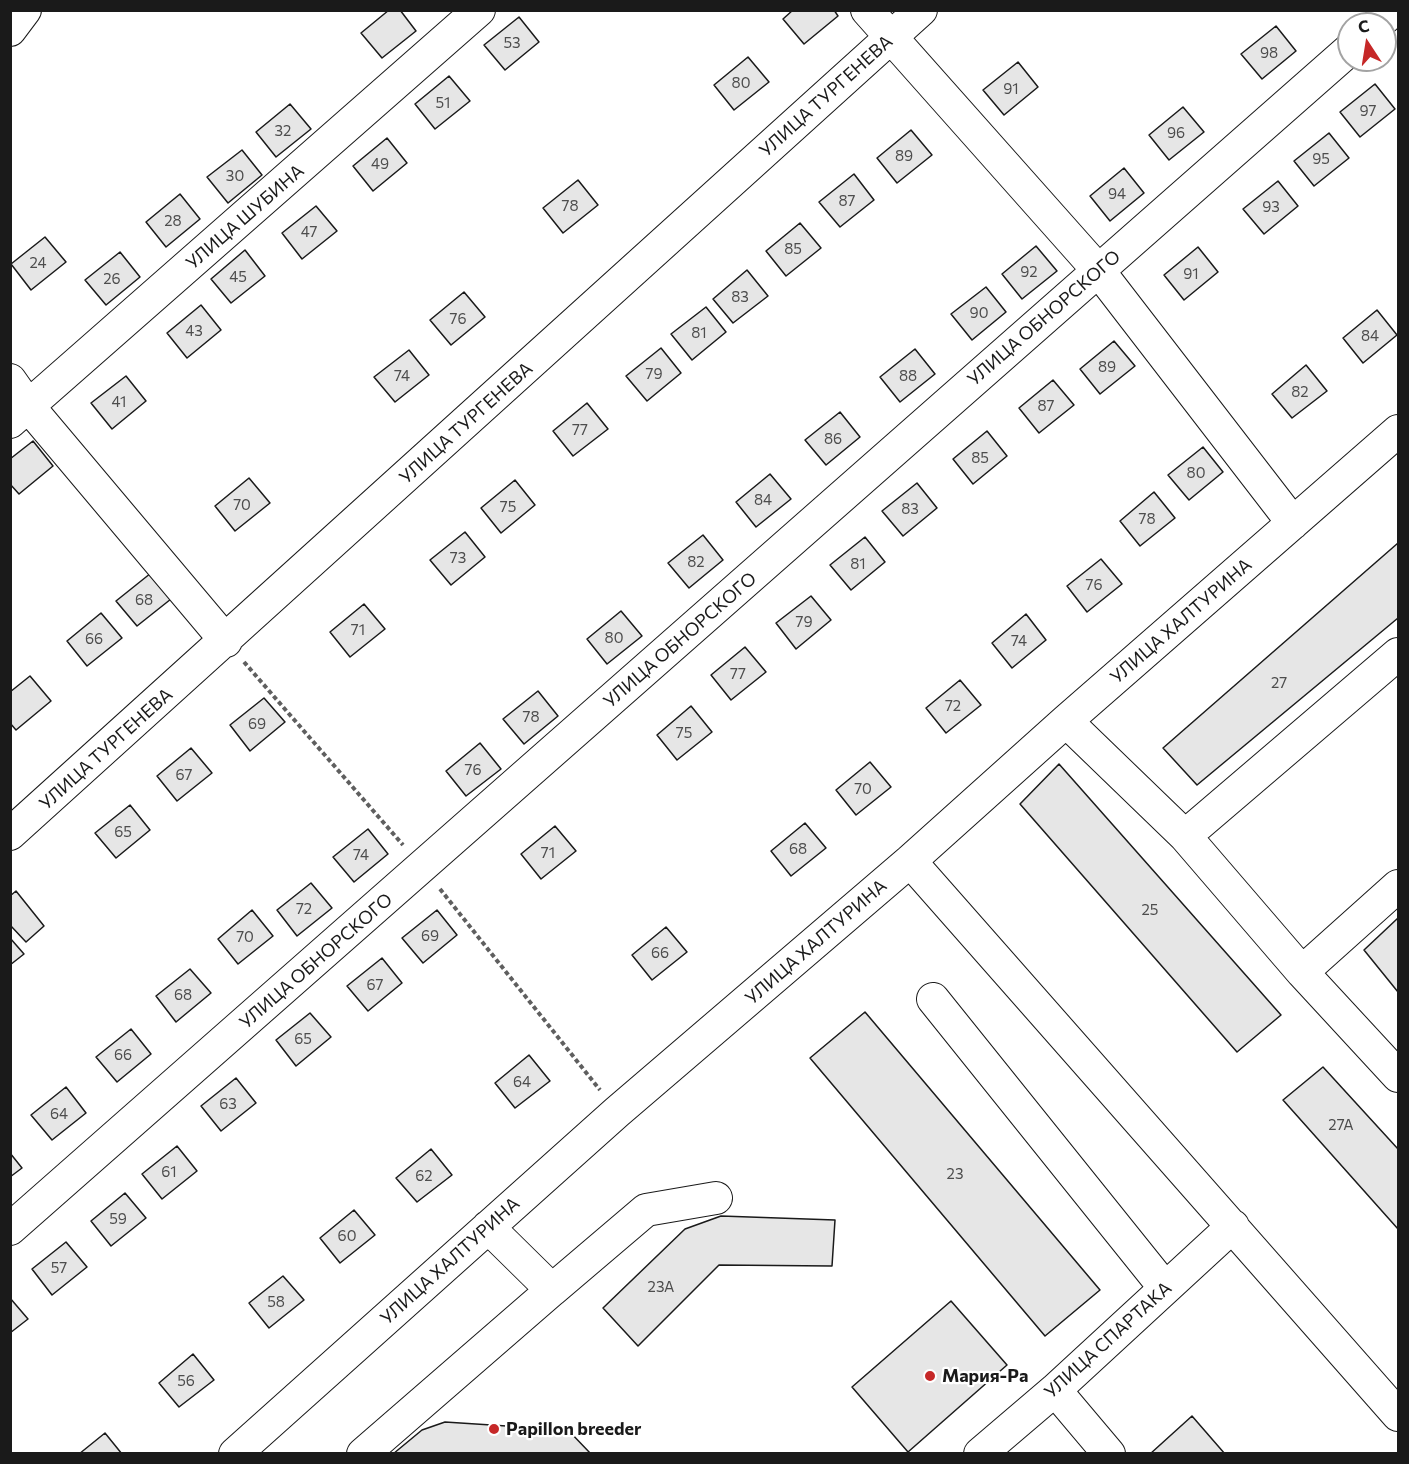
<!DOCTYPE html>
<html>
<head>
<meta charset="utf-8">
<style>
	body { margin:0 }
	#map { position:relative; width:1409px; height:1464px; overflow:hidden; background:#fff; font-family:Commissioner,sans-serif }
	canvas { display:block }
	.frame { position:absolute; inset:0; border:12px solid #1a1a1a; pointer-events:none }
	.north { position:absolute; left:1337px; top:12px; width:60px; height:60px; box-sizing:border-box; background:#fff; border:2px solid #a3a3a3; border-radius:50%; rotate:348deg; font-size:16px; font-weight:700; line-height:24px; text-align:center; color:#1a1a1a }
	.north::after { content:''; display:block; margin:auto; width:21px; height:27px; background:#c62828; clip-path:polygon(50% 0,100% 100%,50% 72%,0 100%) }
</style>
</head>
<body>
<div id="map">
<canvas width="1409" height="1464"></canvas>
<div class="frame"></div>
<div class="north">С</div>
</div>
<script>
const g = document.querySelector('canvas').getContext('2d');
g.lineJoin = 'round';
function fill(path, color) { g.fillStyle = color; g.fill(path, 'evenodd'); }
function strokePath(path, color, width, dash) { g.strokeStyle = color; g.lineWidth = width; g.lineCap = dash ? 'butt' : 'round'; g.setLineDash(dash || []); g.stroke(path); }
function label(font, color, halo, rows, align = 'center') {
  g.font = font + ' Commissioner,sans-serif'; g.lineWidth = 4.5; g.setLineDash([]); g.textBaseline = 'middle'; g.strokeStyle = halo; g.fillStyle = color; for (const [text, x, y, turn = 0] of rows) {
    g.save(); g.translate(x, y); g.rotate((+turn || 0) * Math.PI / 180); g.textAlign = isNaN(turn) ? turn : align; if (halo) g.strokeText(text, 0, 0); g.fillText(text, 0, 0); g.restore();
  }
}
const building = new Path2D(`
	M389 10H400L416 31 382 58 361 33Z
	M793 10H834L838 16 804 44 783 19Z
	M519 17 539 42 505 70 484 45Z
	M1276 26 1296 51 1262 79 1241 54Z
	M748 57 769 82 734 110 714 85Z
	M1018 62 1038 87 1004 115 983 90Z
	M449 76 470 101 435 129 415 104Z
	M1375 84 1395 109 1360 137 1340 112Z
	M290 104 311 129 276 157 256 132Z
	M1183 107 1204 132 1169 160 1149 135Z
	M911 130 932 155 897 183 877 158Z
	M1329 133 1349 158 1314 186 1294 161Z
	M387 138 407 163 373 191 353 166Z
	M242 150 262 175 228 203 207 177Z
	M1124 168 1144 193 1110 221 1090 196Z
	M854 174 874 200 840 227 819 202Z
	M578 180 598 205 563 233 543 208Z
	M1278 181 1298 206 1264 234 1243 209Z
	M180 194 200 219 166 247 146 222Z
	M316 206 337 231 302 259 282 233Z
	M800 223 821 248 786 276 766 251Z
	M45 237 66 262 31 290 11 264Z
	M1036 246 1057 271 1022 299 1002 274Z
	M1198 247 1218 272 1184 300 1164 275Z
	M245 250 265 276 231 303 211 279Z
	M120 252 140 277 106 305 85 280Z
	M747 270 768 296 733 323 713 299Z
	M986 287 1006 312 972 340 951 314Z
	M464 292 485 317 451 345 430 320Z
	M201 305 221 330 187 358 167 333Z
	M706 307 726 332 692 360 671 334Z
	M1377 310 1397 335 1363 363 1343 338Z
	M1114 341 1135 366 1100 394 1080 369Z
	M661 348 681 373 647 401 626 376Z
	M915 349 935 374 900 402 880 377Z
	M409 350 429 375 395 402 374 377Z
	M1306 365 1327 391 1292 418 1272 394Z
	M126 376 146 401 112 429 91 403Z
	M1053 380 1074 405 1039 433 1019 408Z
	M587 403 608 429 573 456 553 431Z
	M840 412 860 437 826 465 805 440Z
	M987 431 1007 456 973 484 953 459Z
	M33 441 53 466 19 494 10 484V459Z
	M1203 447 1223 472 1189 500 1168 475Z
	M770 474 791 499 756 527 736 502Z
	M249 478 270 503 235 531 215 506Z
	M515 480 535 505 501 533 481 508Z
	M917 483 937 508 903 536 882 511Z
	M1154 492 1175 518 1140 546 1120 521Z
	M465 532 485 557 451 585 430 560Z
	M703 535 723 560 689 588 668 563Z
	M865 537 885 562 851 590 830 565Z
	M1398 543V618L1197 785 1163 748Z
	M1101 559 1122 584 1087 612 1067 586Z
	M151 573 171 599 137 626 116 601Z
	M811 596 831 620 796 649 776 623Z
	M364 604 385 629 350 657 330 632Z
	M621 611 642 636 607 664 587 639Z
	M101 613 122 638 87 666 67 641Z
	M1026 614 1046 640 1012 668 992 643Z
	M745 647 766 672 731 700 711 675Z
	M30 676 51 701 16 730 10 723V692Z
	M960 680 981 705 946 733 926 708Z
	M538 691 558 716 524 744 503 719Z
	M264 698 285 722 250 751 230 725Z
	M691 706 712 732 677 760 657 735Z
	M480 743 501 769 466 796 446 771Z
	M191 748 212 773 177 801 157 776Z
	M870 762 891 787 856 815 836 790Z
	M1059 764 1281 1015 1237 1052 1020 804Z
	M130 805 150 830 116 858 95 833Z
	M805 823 826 848 791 876 771 851Z
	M555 826 576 851 541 879 521 854Z
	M368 829 388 854 354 882 333 857Z
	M311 883 332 908 297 936 277 910Z
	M16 891 44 926 26 942 10 925V896Z
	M252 910 273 936 238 964 218 939Z
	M437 910 457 935 423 963 402 938Z
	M1398 918V992L1364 950Z
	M666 927 687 952 652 980 632 955Z
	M10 938 24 954 10 965Z
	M382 958 402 983 368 1011 347 986Z
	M190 969 211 993 176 1022 156 996Z
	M865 1012 1100 1290 1045 1336 810 1058Z
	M310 1013 331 1037 296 1066 276 1040Z
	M131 1029 151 1054 117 1082 96 1057Z
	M529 1055 550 1081 515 1108 495 1083Z
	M1323 1067 1398 1149V1229L1283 1100Z
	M236 1078 256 1103 221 1131 201 1106Z
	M66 1087 86 1113 52 1140 31 1115Z
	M177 1146 197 1171 162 1199 142 1174Z
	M431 1149 452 1175 417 1202 396 1178Z
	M10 1153 22 1168 10 1177Z
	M125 1193 146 1218 111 1246 91 1221Z
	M354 1210 375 1235 340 1263 320 1238Z
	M721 1216 835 1220 832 1266 719 1265 638 1346 603 1308 685 1229Z
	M66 1242 87 1267 52 1295 32 1269Z
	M283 1276 304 1300 269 1328 249 1303Z
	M10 1298 28 1319 10 1333Z
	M951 1301 1007 1365 908 1452 852 1387Z
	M193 1354 214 1380 179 1407 159 1383Z
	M1192 1416 1225 1454H1150Z
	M445 1422 568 1430 591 1454H393L422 1430Z
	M105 1433 122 1454H79Z`);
fill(building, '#e6e6e6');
strokePath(building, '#1a1a1a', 1.5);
const minor = new Path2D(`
	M867 10 1098 270 1293 523
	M1378 24 1393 10
	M10 30 25 10
	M10 380 29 407 226 641
	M10 422 479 10
	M1066 721 1185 836 1302 972 1398 1076
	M10 834 921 10
	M1185 836 1398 654
	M910 861 1398 1415
	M1302 972 1398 886
	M933 999 1165 1288
	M488 1227 552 1290 646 1210 716 1198
	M10 1229 1349 50
	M1055 1390 1109 1454
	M235 1454 617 1112 910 861 1066 721 1398 431
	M363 1454 552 1290
	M980 1454 1055 1390 1233 1226`);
strokePath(minor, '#1a1a1a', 34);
strokePath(new Path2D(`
	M244 662 403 845
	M440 889 600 1090`), '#5f5f5f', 4, [4.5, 3]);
strokePath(minor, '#fff', 32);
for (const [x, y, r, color] of [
	[930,1376,6,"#c62828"],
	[494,1429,6,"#c62828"]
]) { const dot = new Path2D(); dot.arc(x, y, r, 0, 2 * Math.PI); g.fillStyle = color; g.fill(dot); strokePath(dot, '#fff', 2); }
label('15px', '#4d4d4d', null, [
	["53",512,43],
	["98",1269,53],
	["80",741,83],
	["91",1011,89],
	["51",443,103],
	["97",1368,111],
	["32",283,131],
	["96",1176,133],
	["89",904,156],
	["95",1321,159],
	["49",380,164],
	["30",235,176],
	["94",1117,194],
	["87",847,201],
	["78",570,206],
	["93",1271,207],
	["28",173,221],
	["47",309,232],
	["85",793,249],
	["24",38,263],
	["92",1029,272],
	["91",1191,274],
	["45",238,277],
	["26",112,279],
	["83",740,297],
	["90",979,313],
	["76",458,319],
	["43",194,331],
	["81",699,333],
	["84",1370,336],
	["89",1107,367],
	["79",654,374],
	["74",402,376],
	["88",908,376],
	["82",1300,392],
	["41",119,402],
	["87",1046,406],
	["77",580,430],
	["86",833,439],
	["85",980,458],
	["80",1196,473],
	["84",763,500],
	["70",242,505],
	["75",508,507],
	["83",910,509],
	["78",1147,519],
	["73",458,558],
	["82",696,562],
	["81",858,564],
	["76",1094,585],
	["68",144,600],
	["79",804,622],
	["71",358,630],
	["80",614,638],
	["66",94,639],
	["74",1019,641],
	["77",738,674],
	["27",1279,683],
	["72",953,706],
	["78",531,717],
	["69",257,724],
	["75",684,733],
	["76",473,770],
	["67",184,775],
	["70",863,789],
	["65",123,832],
	["68",798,849],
	["71",548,853],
	["74",361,855],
	["72",304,909],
	["25",1150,910],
	["69",430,936],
	["70",245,937],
	["66",660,953],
	["67",375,985],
	["68",183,995],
	["65",303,1039],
	["66",123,1055],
	["64",522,1082],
	["63",228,1104],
	["64",59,1114],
	["27А",1341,1125],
	["61",169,1172],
	["23",955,1174],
	["62",424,1176],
	["59",118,1219],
	["60",347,1236],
	["57",59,1268],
	["23А",661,1287],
	["58",276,1302],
	["56",186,1381]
]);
label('18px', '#1a1a1a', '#fff', [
	["УЛИЦА ТУРГЕНЕВА",826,96,-42],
	["УЛИЦА ШУБИНА",245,217,-41],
	["УЛИЦА ОБНОРСКОГО",1044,318,-41],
	["УЛИЦА ТУРГЕНЕВА",466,423,-42],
	["УЛИЦА ХАЛТУРИНА",1181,621,-41],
	["УЛИЦА ОБНОРСКОГО",680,640,-41],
	["УЛИЦА ТУРГЕНЕВА",106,749,-42],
	["УЛИЦА ХАЛТУРИНА",816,942,-41],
	["УЛИЦА ОБНОРСКОГО",316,961,-41],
	["УЛИЦА ХАЛТУРИНА",450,1261,-42],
	["УЛИЦА СПАРТАКА",1108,1340,-42]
]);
label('bold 18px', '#1a1a1a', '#fff', [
	["Мария-Ра",942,1376],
	["Papillon breeder",506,1429]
], 'left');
</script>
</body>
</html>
